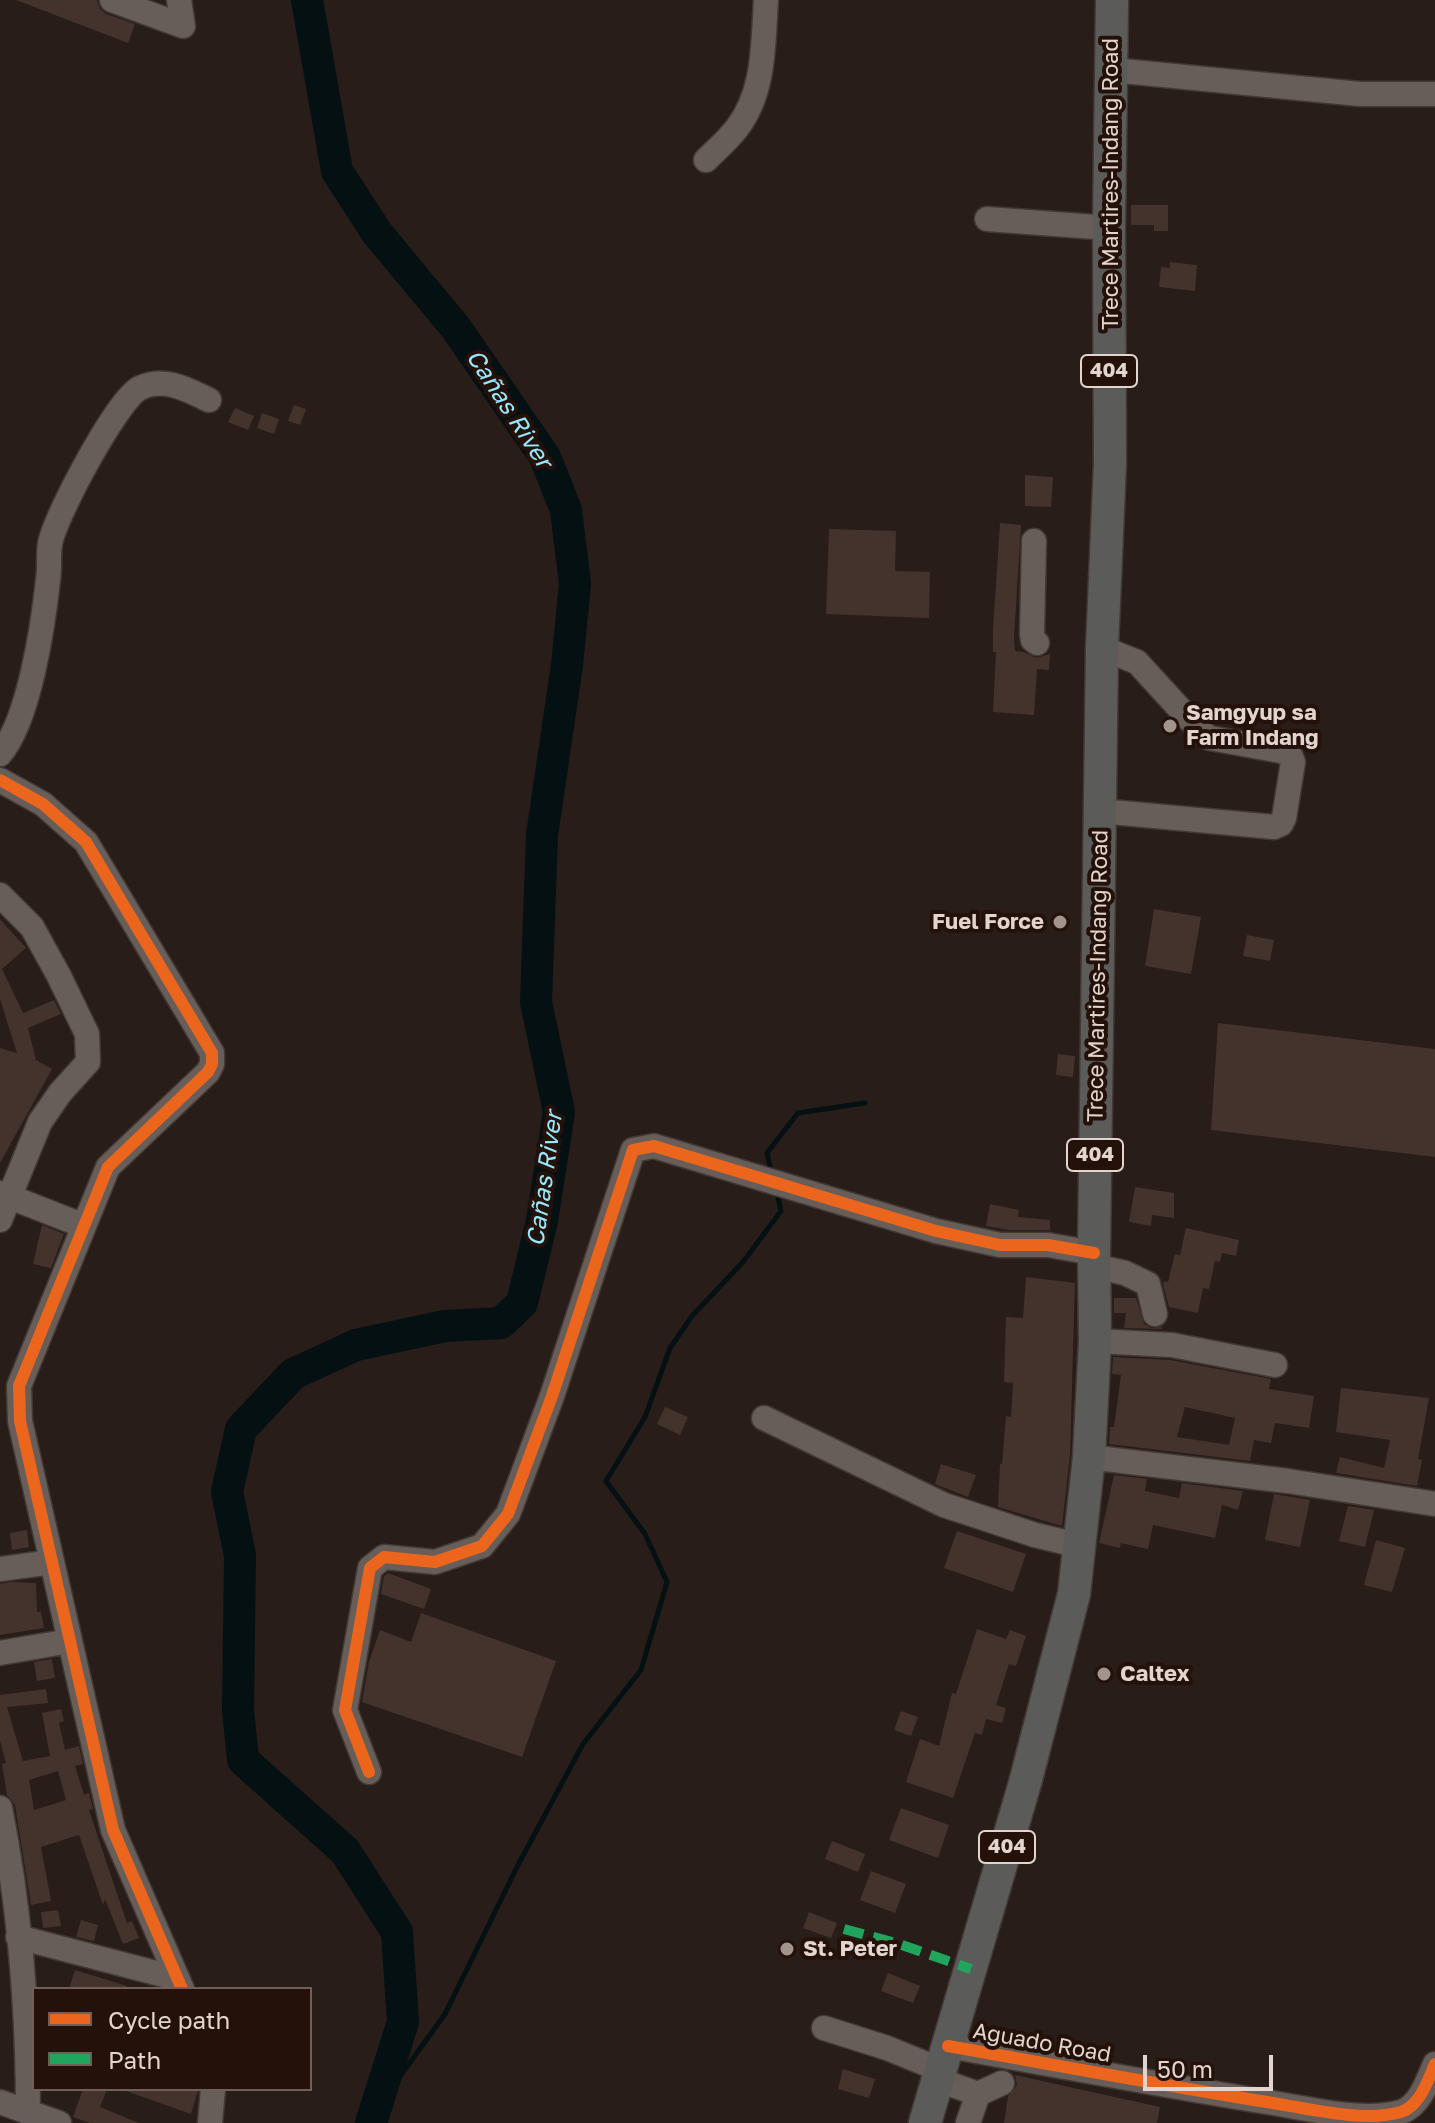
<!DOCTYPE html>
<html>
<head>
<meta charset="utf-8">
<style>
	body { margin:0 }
	#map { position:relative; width:1435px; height:2123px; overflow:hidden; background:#281d18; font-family:"Golos Text",sans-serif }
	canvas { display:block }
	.legend { position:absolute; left:32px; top:1987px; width:280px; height:104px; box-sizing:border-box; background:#241109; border:2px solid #705f58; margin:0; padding:10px 14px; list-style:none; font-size:24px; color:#e2d4ce }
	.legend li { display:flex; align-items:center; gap:16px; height:40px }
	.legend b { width:40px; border:2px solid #705f58 }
	.scale { position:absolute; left:1143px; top:2055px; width:130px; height:36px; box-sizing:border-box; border:4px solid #e2d4ce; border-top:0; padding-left:10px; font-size:24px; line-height:28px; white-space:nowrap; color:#e2d4ce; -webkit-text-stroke:6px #241109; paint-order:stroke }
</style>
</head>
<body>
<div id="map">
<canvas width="1435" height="2123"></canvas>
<ul class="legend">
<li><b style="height:10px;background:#eb651d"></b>Cycle path</li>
<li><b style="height:10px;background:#20a55d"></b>Path</li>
</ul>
<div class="scale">50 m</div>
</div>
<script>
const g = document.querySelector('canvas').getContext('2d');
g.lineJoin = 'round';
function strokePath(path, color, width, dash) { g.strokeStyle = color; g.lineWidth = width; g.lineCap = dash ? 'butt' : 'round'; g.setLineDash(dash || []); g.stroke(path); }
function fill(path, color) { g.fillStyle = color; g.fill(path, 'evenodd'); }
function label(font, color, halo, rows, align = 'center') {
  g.font = font + ' "Golos Text",sans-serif'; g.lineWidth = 8; g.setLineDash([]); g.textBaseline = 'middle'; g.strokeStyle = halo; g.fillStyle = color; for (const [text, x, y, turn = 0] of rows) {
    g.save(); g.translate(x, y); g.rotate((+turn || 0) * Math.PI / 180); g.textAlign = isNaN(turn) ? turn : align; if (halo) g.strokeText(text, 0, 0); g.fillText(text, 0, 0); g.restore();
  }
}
strokePath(new Path2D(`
	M772 1175 767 1153 798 1113 865 1103
	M373 2114 445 2014 518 1865 583 1744 641 1670 667 1582 645 1534 606 1481 645 1417 670 1348 692 1316 743 1262 781 1211 776 1189`), '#051013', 5);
strokePath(new Path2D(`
	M307 0 337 171 377 233 456 328 545 457 566 510 575 584 567 665 542 835 536 1002 559 1112 542 1221 522 1303 501 1323 445 1326 356 1345 293 1374 241 1429 227 1492 240 1555 238 1710 243 1760 345 1851 397 1932 403 2022 371 2123`), '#051013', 32);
fill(new Path2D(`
	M16 0H97L100 9 106 14 135 24 128 43Z
	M1131 205H1168V231H1154V225H1131Z
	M1170 262 1197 265 1195 291 1159 287 1161 267 1170 268Z
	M294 405 306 409 300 425 288 421Z
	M235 408 254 416 248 430 228 422Z
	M262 413 279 419 274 434 257 428Z
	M1025 475 1053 477 1051 507 1025 506Z
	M1000 523 1021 525 1014 638 1015 651 1024 652 1036 658 1050 654 1049 670 1037 669 1034 715 993 712 996 652H993V630Z
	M829 529 896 531 895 571 930 572 929 618 826 614Z
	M1154 909 1201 917 1191 974 1145 966Z
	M0 919 26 948 2 969 23 1013 54 1000 61 1014 28 1028 36 1060 52 1069 0 1163V1048L17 1053 0 999Z
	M1247 935 1274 940 1270 961 1243 956Z
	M1218 1023 1435 1049V1157L1211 1130Z
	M1058 1054 1075 1056 1073 1077 1056 1075Z
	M1135 1187 1174 1193V1218L1152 1215 1151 1226 1129 1222Z
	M990 1204 1019 1210 1018 1217 1050 1220V1230H1009L986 1226Z
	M42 1225 64 1234 51 1268 33 1264Z
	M1186 1228 1239 1240 1236 1256 1222 1253 1220 1262 1215 1261 1209 1289 1203 1288 1198 1313 1169 1307 1163 1284 1164 1281 1168 1282 1175 1254 1180 1255Z
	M1026 1277 1075 1283 1070 1455 1062 1526 998 1507 1000 1464H1002L1006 1416 1011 1417 1013 1383 1004 1382 1006 1317 1023 1318Z
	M1114 1298H1136L1144 1324 1151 1328 1162 1327V1329L1124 1328 1126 1313H1114Z
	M1113 1357 1170 1360 1271 1379 1269 1389 1314 1396 1309 1428 1275 1423 1271 1443 1254 1440 1250 1461 1109 1444 1110 1427H1114L1121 1375 1112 1374ZM1185 1407 1235 1418 1229 1445 1177 1437Z
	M1341 1388 1429 1398 1418 1459 1422 1460 1417 1486 1336 1473 1340 1457 1384 1468 1390 1440 1336 1432Z
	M665 1407 688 1417 680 1435 657 1424Z
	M941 1464 976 1475 968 1497 935 1484Z
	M1114 1475 1147 1479 1145 1491 1179 1498 1182 1483 1243 1491 1238 1510 1222 1505 1215 1538 1153 1525 1148 1549 1121 1543 1120 1548 1099 1543Z
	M1274 1494 1310 1500 1300 1547 1265 1540Z
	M1348 1506 1374 1510 1365 1547 1339 1541Z
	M27 1530 29 1547 12 1550 10 1533Z
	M957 1531 1026 1554 1013 1592 944 1568Z
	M1376 1540 1405 1548 1392 1592 1364 1585Z
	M388 1573 431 1589 424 1609 381 1594 384 1576Z
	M12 1582 36 1583 37 1612H41L44 1628 0 1635V1584Z
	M421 1613 556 1661 522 1757 362 1702 369 1662 380 1630 411 1642Z
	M977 1629 1006 1639 1010 1630 1026 1636 1016 1666 1009 1664 996 1705 1006 1708 1002 1723 986 1719 982 1735 975 1733 953 1798 906 1782 920 1739 939 1746 952 1693 956 1694Z
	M52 1659 55 1678 37 1681 34 1662Z
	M46 1689 48 1703 7 1707 23 1761 50 1756 42 1713 61 1709 64 1721 59 1723 65 1750 79 1746 83 1764 75 1766 84 1795 89 1793 93 1809 89 1810 106 1861 127 1923 132 1921 139 1938 123 1944 105 1899 103 1905 79 1835 41 1847 51 1901 31 1905 15 1805 7 1795 2 1764 6 1763 0 1741V1695ZM58 1771 66 1800 34 1810 29 1780Z
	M901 1711 918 1717 911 1736 894 1730Z
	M901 1808 949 1825 938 1858 889 1840Z
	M832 1841 865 1854 858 1872 825 1859Z
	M871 1871 906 1884 895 1913 860 1900Z
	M58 1910 61 1926 43 1928 41 1912Z
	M809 1912 837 1923 831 1938 803 1928Z
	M81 1920 98 1925 94 1941 76 1937Z
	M75 1970 127 1986 126 1989H69Z
	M888 1973 920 1986 913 2003 881 1991Z
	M843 2069 875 2079 869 2098 838 2089Z
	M1015 2075 1160 2107 1157 2123H1004L1008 2096 1017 2085Z
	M83 2089H107L100 2107 139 2123H90L73 2117Z
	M126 2089H190L198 2091 191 2114 126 2091Z`), '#43332c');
const minor = new Path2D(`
	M112 0 183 26 179 0
	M1112 70 1360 94H1435
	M706 160C716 150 728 140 737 128 765 92 763 43 766 0
	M987 219 1109 228
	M1034 541 1032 634 1033 640 1037 643
	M0 754C29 721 43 626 48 580 50 568 48 556 50 544 54 518 118 398 140 388 164 376 188 390 209 400
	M0 780 43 804 86 842 212 1053V1064L208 1072 108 1167 19 1386 20 1421 113 1830 182 1989
	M1100 811 1274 827 1281 824 1284 818 1293 762 1290 755 1281 751 1210 738 1202 733 1137 662 1102 648
	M0 895 32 927 59 976 87 1034 88 1062 60 1093 40 1122 0 1220
	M0 1193 84 1226
	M1094 1266 1125 1273 1148 1284 1155 1314
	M1095 1341 1172 1345 1275 1365
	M764 1418 944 1505 1035 1535 1081 1546
	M1089 1457 1288 1481 1435 1504
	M0 1569 52 1562
	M0 1653 70 1641
	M369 1772 345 1710 370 1568 384 1557 435 1562 482 1546 508 1514 552 1396 633 1150 654 1146 936 1231 1000 1245H1048L1094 1253
	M0 1808C20 1908 28 2011 28 2113
	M18 1937 175 1978
	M824 2028 887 2048 941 2070
	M948 2046C1055 2065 1161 2085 1267 2102 1306 2108 1363 2123 1401 2112 1420 2106 1428 2080 1435 2064
	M939 2080 978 2094 1002 2083
	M0 2102 59 2123
	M210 2123 213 2089
	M968 2123 978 2094`);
const major = new Path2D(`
	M925 2123 1025 1783 1074 1594 1089 1457 1095 1341 1094 1253 1102 648 1110 463 1109 228 1112 0`);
strokePath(minor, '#423935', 27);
strokePath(major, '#423935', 35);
strokePath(minor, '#675e59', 24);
strokePath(major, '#5b5c5a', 32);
strokePath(new Path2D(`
	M844 1929 899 1944 971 1969`), '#20a55d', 10, [20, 10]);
strokePath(new Path2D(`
	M0 780 43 804 86 842 212 1053V1064L208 1072 108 1167 19 1386 20 1421 113 1830 182 1989
	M369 1772 345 1710 370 1568 384 1557 435 1562 482 1546 508 1514 552 1396 633 1150 654 1146 936 1231 1000 1245H1048L1094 1253
	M948 2046C1055 2065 1161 2085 1267 2102 1306 2108 1363 2123 1401 2112 1420 2106 1428 2080 1435 2064`), '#eb651d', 12);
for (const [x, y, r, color] of [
	[1170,726,8,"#a1948e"],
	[1060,922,8,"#a1948e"],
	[1104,1674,8,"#a1948e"],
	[787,1949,8,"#a1948e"]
]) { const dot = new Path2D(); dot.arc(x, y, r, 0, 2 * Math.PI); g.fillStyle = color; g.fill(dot); strokePath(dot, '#241109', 3); }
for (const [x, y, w] of [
	[1109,371,56],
	[1095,1155,56],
	[1007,1847,56]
]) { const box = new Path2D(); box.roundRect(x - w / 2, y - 16, w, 32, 6); g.fillStyle = '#241109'; g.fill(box); strokePath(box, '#e2d4ce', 2); }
label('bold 20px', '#e2d4ce', null, [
	["404",1109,371],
	["404",1095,1155],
	["404",1007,1847]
]);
label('22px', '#e2d4ce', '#241109', [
	["Trece Martires-Indang Road",1111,184,-90],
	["Trece Martires-Indang Road",1098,976,-89],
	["Aguado Road",1042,2043,10]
]);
label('bold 22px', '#e2d4ce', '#241109', [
	["Samgyup sa",1186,713],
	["Farm Indang",1186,738],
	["Fuel Force",1044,922,"right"],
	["Caltex",1120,1674],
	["St. Peter",803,1949]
], 'left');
label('italic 24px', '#95e8fe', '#241109', [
	["Cañas River",509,409,57],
	["Cañas River",545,1179,-82]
]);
</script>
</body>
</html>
